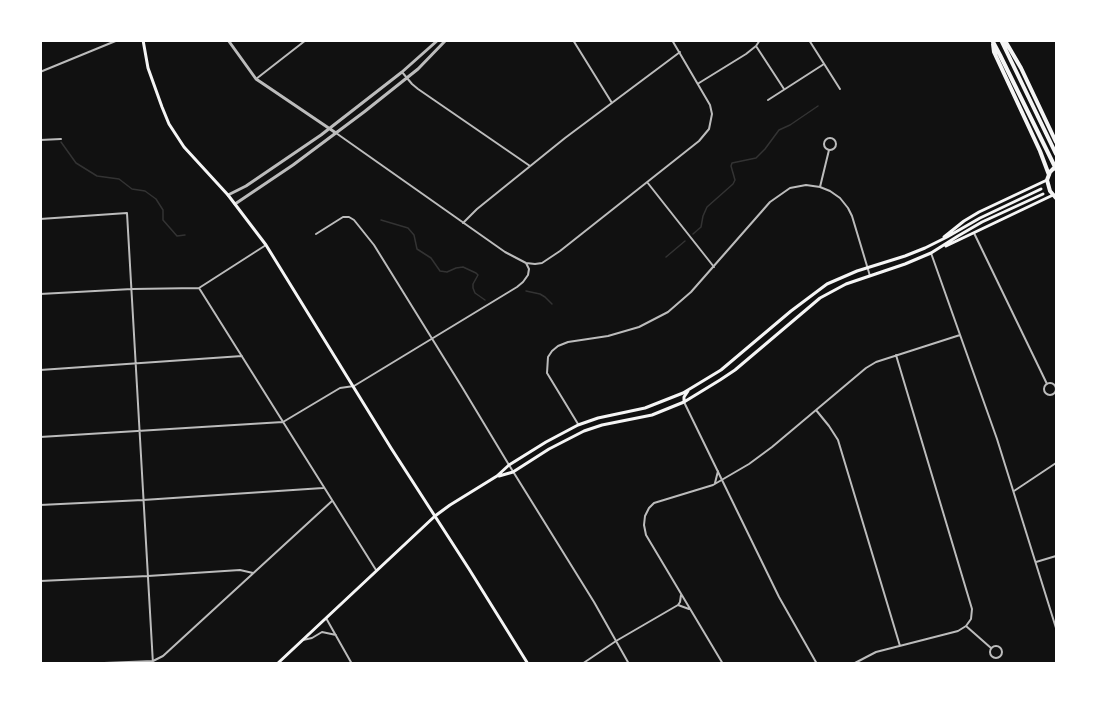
<!DOCTYPE html>
<html>
<head>
<meta charset="utf-8">
<style>
	body { margin:0 }
	#map { position:relative; width:1097px; height:704px; overflow:hidden; background:#111; font-family:"Fira Sans",sans-serif }
	canvas { display:block }
	.frame { position:absolute; inset:0; border:42px solid #fff; pointer-events:none }
</style>
</head>
<body>
<div id="map">
<canvas width="1097" height="704"></canvas>
<div class="frame"></div>
</div>
<script>
const g = document.querySelector('canvas').getContext('2d');
g.lineJoin = 'round';
const shape = rows => new Path2D(rows.map(r => 'M' + r).join(''));
function strokePath(path, color, width, dash) { g.strokeStyle = color; g.lineWidth = width; g.lineCap = dash ? 'butt' : 'round'; g.setLineDash(dash || []); g.stroke(path); }
strokePath(shape([
	[61,142,76,163,97,176,119,179,132,189,145,191,156,199,163,210,163,220,177,236,185,235],
	[381,220,408,228,414,235,417,249,431,258,440,271,447,272,456,268,463,267,476,273,478,275,473,284,473,288,475,293,485,300],
	[693,234,701,227,703,216,707,207,733,184,735,180,731,166,732,163,756,158,765,149,779,130,790,125,818,106],
	[666,257,685,241],
	[526,291,540,294,545,297,552,304]
]), '#333', 1.5);
strokePath(shape([
	[573,40,612,103],
	[809,40,840,89],
	[756,46,784,89],
	[40,72,118,40],
	[402,72,412,84,418,89,530,166],
	[256,79,306,40],
	[699,83,746,54,756,46,760,40],
	[768,100,824,64],
	[336,133,505,252,526,263,535,264,542,263,560,251,699,141,709,129,712,114,710,105,672,40],
	'824 144a6 6 0 1 1 12 0a6 6 0 1 1-12 0Z',
	[40,140,61,139],
	[647,182,714,267],
	[820,187,829,150],
	[40,219,127,213,153,664],
	[463,223,477,209,565,138,680,52],
	[974,233,1047,384],
	[316,234,343,217,349,217,354,220,374,245,462,387,509,465,594,602,629,664],
	[931,253,997,439,1056,628],
	[199,288,376,570],
	[40,294,132,289,199,288,266,245],
	[40,370,242,356],
	'1044 389a6 6 0 1 1 12 0a6 6 0 1 1-12 0Z',
	[684,402,779,597,817,664],
	[816,410,829,426,838,440,900,646],
	[578,424,547,373,548,357,552,351,558,346,568,342,608,336,639,327,668,312,691,292,770,202,790,188,806,185,820,187,830,191,840,198,848,208,852,216,870,276],
	[40,437,283,422,340,388,354,386,517,287,523,282,528,275,529,269,526,263],
	[715,483,718,471],
	[1014,491,1056,463],
	[40,505,143,500,323,488],
	[1036,562,1056,556],
	[40,581,148,576,240,570,253,573],
	[678,605,689,609],
	[326,618,352,664],
	[966,626,991,648],
	[303,640,312,638,322,632,336,635],
	'990 652a6 6 0 1 1 12 0a6 6 0 1 1-12 0Z',
	[80,664,153,661,163,656,332,501],
	[582,664,616,641,678,605,680,602,681,595],
	[723,664,646,535,644,525,645,516,649,508,654,503,713,485,749,464,772,447,866,368,876,362,960,335],
	[853,664,876,652,958,631,966,626,971,619,972,609,896,355]
]), '#bcbcbc', 2);
strokePath(shape([
	[228,40,256,79,262,83,336,133],
	[228,195,246,186,321,135,402,72,438,40],
	[235,204,293,165,364,112,418,69,446,40]
]), '#bcbcbc', 3);
strokePath(shape([
	[143,40,148,68,162,107,169,124,184,147,228,195,266,245,391,448,469,569,528,664],
	[944,237,964,221,979,212,1047,180],
	[946,246,1053,195],
	[684,402,684,397,688,391],
	[499,476,513,472,549,449,584,431,602,425,652,415,684,402,720,380,735,370,820,298,846,284,905,264,931,253,958,236,982,222,1043,194],
	[277,664,435,516,450,505,497,476,509,465,546,442,578,425,598,418,645,408,683,393,721,370,791,311,827,284,857,271,905,256,925,248,947,237,980,218,1041,189]
]), '#f5f5f5', 3);
strokePath(shape([
	[992,40,1000,55,1056,169],
	[1001,40,1056,154],
	[1004,40,1007,44,1021,68,1056,142],
	[993,44,994,52,1040,151,1049,175],
	[1056,166,1050,172,1047,180,1050,191,1056,198]
]), '#f5f5f5', 4);
</script>
</body>
</html>
